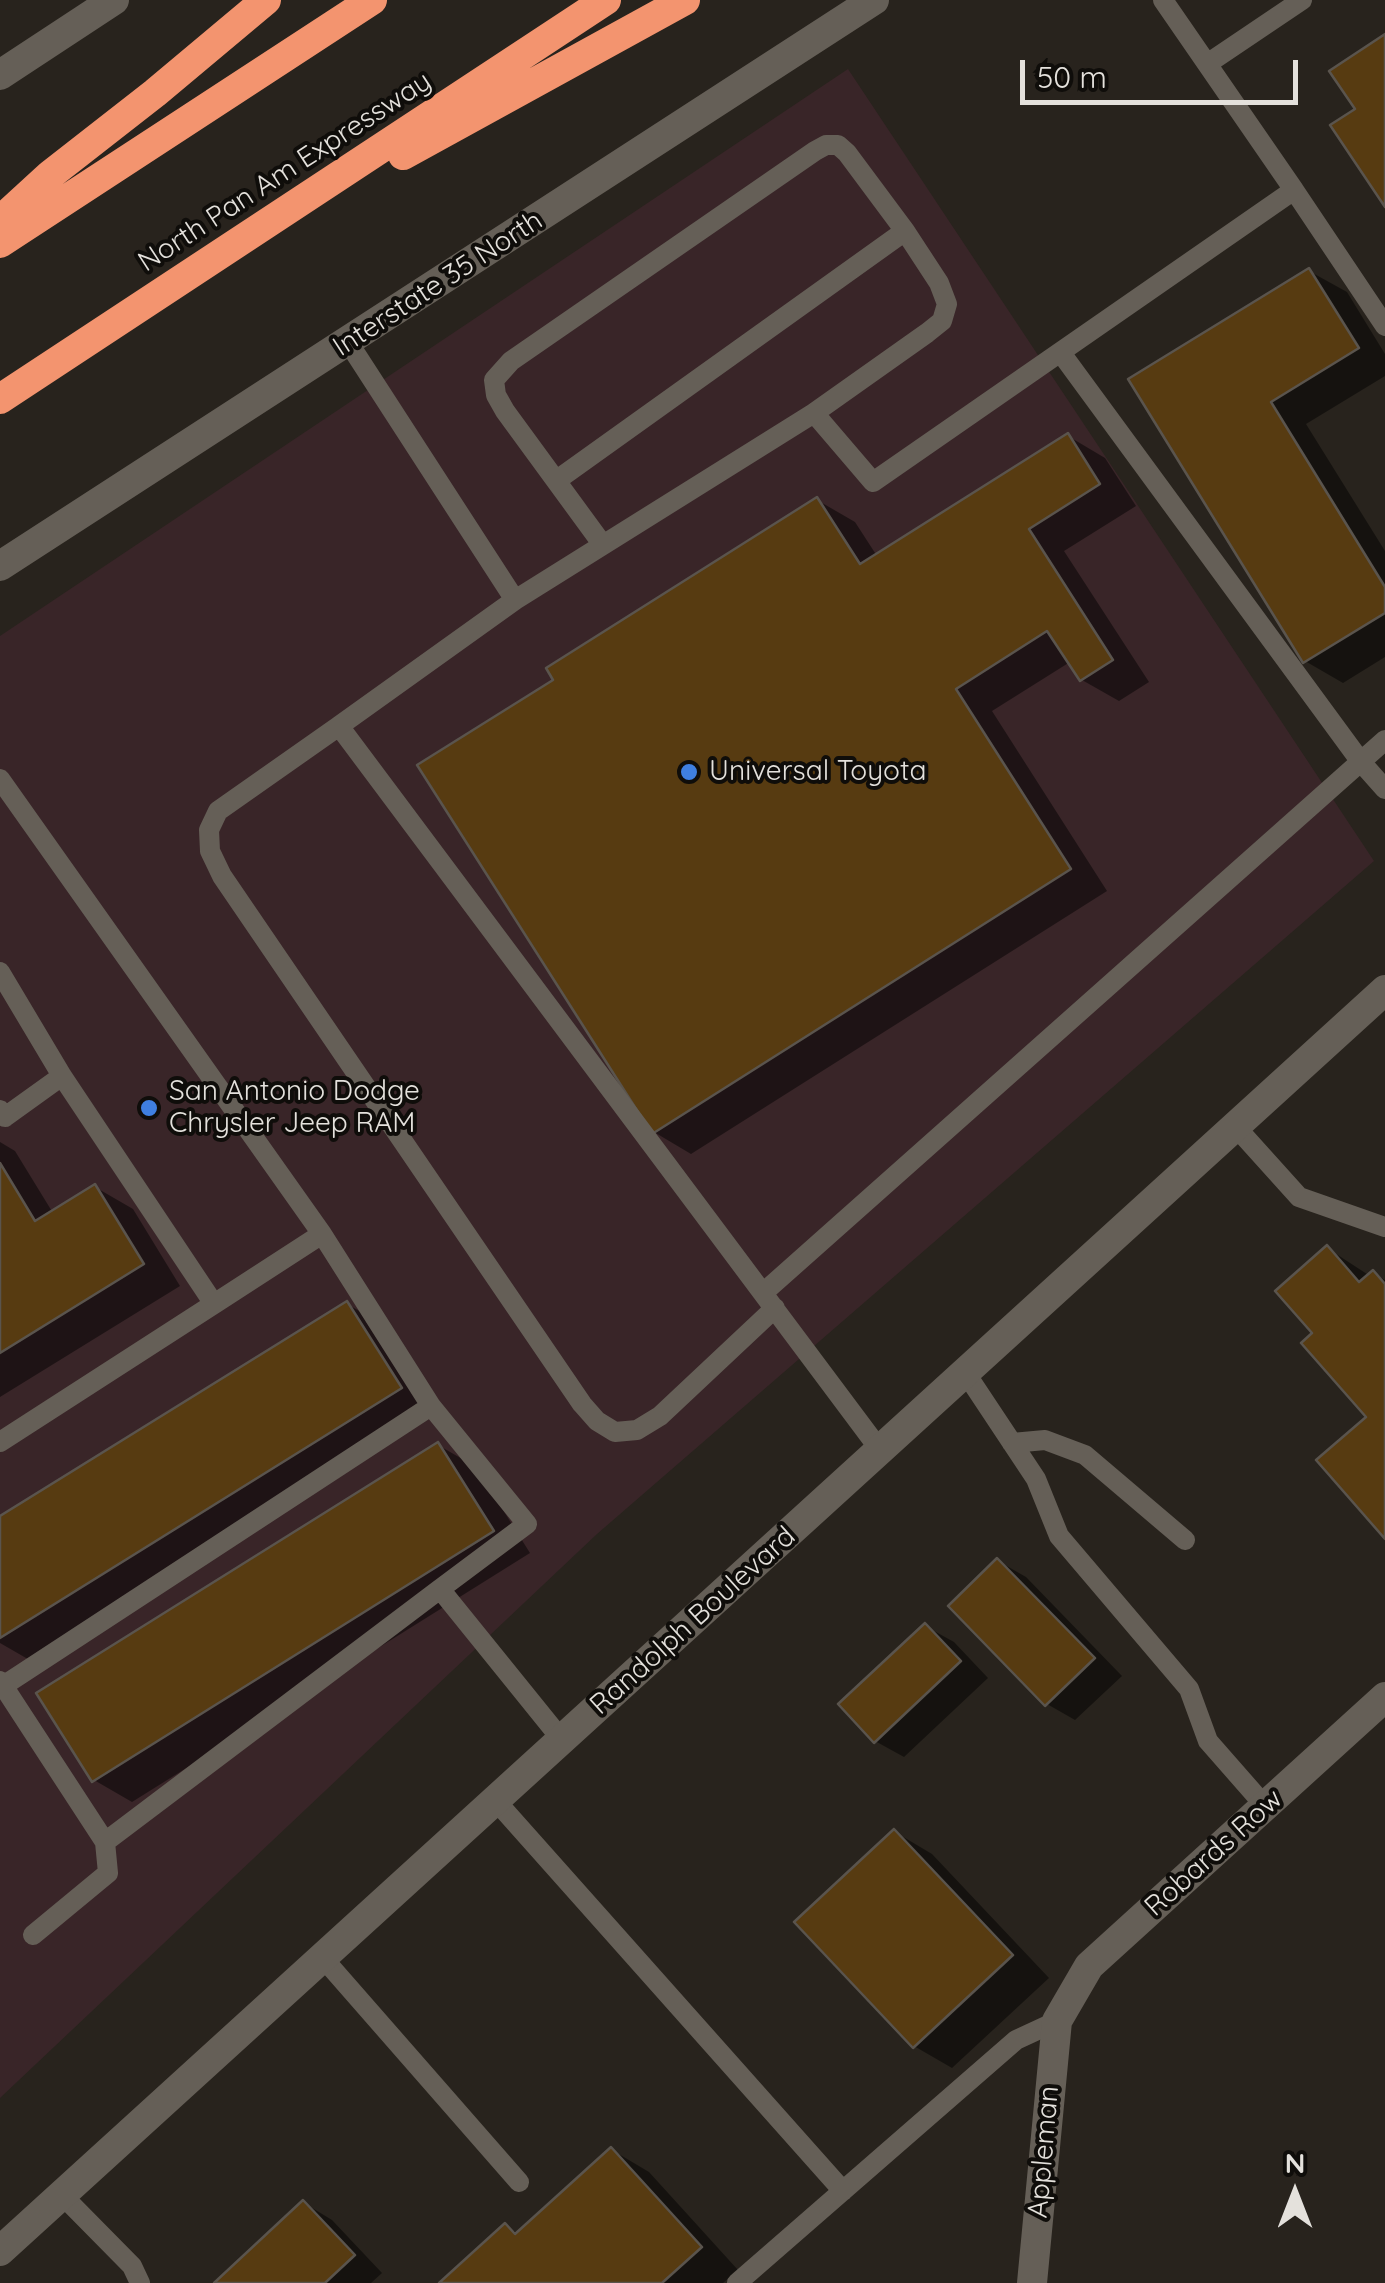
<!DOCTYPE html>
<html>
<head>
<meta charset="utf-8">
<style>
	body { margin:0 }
	#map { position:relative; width:1385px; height:2283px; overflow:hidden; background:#28231d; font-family:Quicksand,sans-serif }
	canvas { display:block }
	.north { position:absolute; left:1245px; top:2143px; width:100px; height:100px; -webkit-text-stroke:8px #0f0d0a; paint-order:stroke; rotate:0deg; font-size:28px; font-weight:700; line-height:40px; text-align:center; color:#e4e1dc }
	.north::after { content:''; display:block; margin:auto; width:35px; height:45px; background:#e4e1dc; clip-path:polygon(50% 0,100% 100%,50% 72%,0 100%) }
	.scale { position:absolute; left:1020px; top:60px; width:278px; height:45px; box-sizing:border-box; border:5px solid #e4e1dc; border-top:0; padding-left:12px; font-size:30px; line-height:35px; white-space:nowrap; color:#e4e1dc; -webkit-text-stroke:8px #0f0d0a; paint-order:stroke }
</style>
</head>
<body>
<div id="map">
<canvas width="1385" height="2283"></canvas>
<div class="north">N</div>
<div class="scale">50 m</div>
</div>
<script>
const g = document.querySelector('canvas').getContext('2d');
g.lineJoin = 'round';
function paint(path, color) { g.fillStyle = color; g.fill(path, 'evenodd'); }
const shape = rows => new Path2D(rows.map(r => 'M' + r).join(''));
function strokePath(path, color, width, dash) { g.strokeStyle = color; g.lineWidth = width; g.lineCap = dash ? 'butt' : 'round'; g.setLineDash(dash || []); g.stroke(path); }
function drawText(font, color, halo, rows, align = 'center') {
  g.font = font + ' Quicksand,sans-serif'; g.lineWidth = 8; g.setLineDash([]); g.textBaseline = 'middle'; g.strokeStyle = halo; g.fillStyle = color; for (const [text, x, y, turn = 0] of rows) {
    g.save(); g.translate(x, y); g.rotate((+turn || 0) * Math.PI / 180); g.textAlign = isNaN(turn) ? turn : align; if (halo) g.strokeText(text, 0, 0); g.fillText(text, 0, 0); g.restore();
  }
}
paint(shape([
	[848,69,1374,861,597,1534,0,2098,0,636]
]), '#392528');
paint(shape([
	[1309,271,1347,292,1385,354,1385,376,1306,424,1385,551,1385,657,1343,683,1305,661,1132,380],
	[1068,436,1105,458,1136,506,1064,551,1149,682,1119,701,1082,680,1070,662,992,711,1107,891,691,1154,654,1132,557,680,817,500,855,522,877,556],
	[0,1142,15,1151,53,1213,95,1187,133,1209,180,1286,0,1397],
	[1327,1248,1370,1276,1373,1273,1385,1280,1385,1535,1369,1417,1316,1333],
	[347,1304,384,1325,438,1410,33,1662,0,1643,0,1519],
	[438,1445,476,1467,530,1553,132,1802,94,1780],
	[998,1561,1026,1577,1122,1676,1075,1720,1047,1704],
	[925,1626,954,1642,988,1678,904,1757,875,1741],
	[895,1832,932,1854,1049,1978,952,2068,914,2046],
	[612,2150,649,2172,738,2270,723,2283,443,2283,506,2227,518,2233],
	[304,2203,332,2220,382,2273,371,2283,218,2283]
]), '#0007');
const building = shape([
	[1385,34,1385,207,1330,125,1355,109,1329,71,1385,34],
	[1309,268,1359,348,1271,402,1385,587,1385,613,1303,663,1128,379,1309,268],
	[1068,433,1100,484,1029,529,1113,660,1080,681,1047,631,956,689,1071,869,652,1134,417,765,553,680,546,668,817,497,860,564,1068,433],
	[0,1163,35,1221,95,1184,144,1264,0,1353,0,1163],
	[1327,1245,1359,1282,1373,1270,1385,1284,1385,1539,1316,1460,1366,1417,1301,1343,1312,1333,1275,1291,1327,1245],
	[347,1301,402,1388,0,1638,0,1516,347,1301],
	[438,1442,494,1531,92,1782,36,1693,438,1442],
	[997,1558,1095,1658,1045,1706,948,1606,997,1558],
	[925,1623,961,1661,874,1743,838,1704,925,1623],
	[894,1829,1013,1955,913,2048,794,1922,894,1829],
	[611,2147,702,2247,662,2283,439,2283,505,2223,515,2234,611,2147],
	[303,2200,355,2255,325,2283,214,2283,303,2200]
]);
paint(building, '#573b11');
strokePath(building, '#5a544d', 2.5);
strokePath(shape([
	[1207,64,1302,0],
	[1294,190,1385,326],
	[348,342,515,600,339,726,880,1450],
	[1061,353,1361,762,1385,789],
	[557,480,905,231],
	[603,545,505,411,496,395,494,380,511,361,815,151,826,145,838,145,847,153,905,231,939,283,947,304,942,321,927,333,814,413],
	[515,600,814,413,873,482,1294,190,1163,0],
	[339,726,218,811,209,830,210,851,222,876,582,1404,597,1421,615,1432,637,1430,660,1416,775,1308],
	[0,779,322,1234],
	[0,972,62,1076,214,1304,322,1234,431,1406,527,1524,440,1589],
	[0,1110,5,1117,62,1076],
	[1235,1126,1299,1197,1385,1227],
	[763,1293,1385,740],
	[965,1372,1036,1479,1059,1536,1189,1689,1208,1741,1265,1806],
	[0,1442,214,1304],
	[1012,1443,1045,1440,1085,1455,1185,1540],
	[0,1681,105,1842,108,1873,33,1935],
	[3,1686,431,1406],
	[496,1801,843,2191],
	[105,1842,440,1589,562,1740],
	[323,1958,519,2182],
	[62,2195,132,2266,140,2283],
	[737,2283,1016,2040,1057,2021]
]), '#655f57', 20);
strokePath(shape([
	[1032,2283,1057,2021,1089,1966,1385,1697]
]), '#655f57', 30);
strokePath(shape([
	[0,75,114,0],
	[0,566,874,0],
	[0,2251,1385,990]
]), '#655f57', 30);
strokePath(shape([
	[403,155,685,0],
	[0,221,50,175,155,93,266,0],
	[0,243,372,0],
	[0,399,606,0]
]), '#f3946f', 30);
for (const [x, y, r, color] of [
	[689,772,10,"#3f7fe0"],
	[149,1108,10,"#3f7fe0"]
]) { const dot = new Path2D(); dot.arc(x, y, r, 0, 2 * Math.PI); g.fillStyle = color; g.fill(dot); strokePath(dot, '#0f0d0a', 4); }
drawText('28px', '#e4e1dc', '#0f0d0a', [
	["North Pan Am Expressway",285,172,-33],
	["Interstate 35 North",438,284,-33],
	["Randolph Boulevard",693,1621,-42],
	["Robards Row",1214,1853,-42],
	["Appleman",1044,2152,-85]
]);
drawText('28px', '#e4e1dc', '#0f0d0a', [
	["Universal Toyota",709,772],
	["San Antonio Dodge",169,1092],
	["Chrysler Jeep RAM",169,1124]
], 'left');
</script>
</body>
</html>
